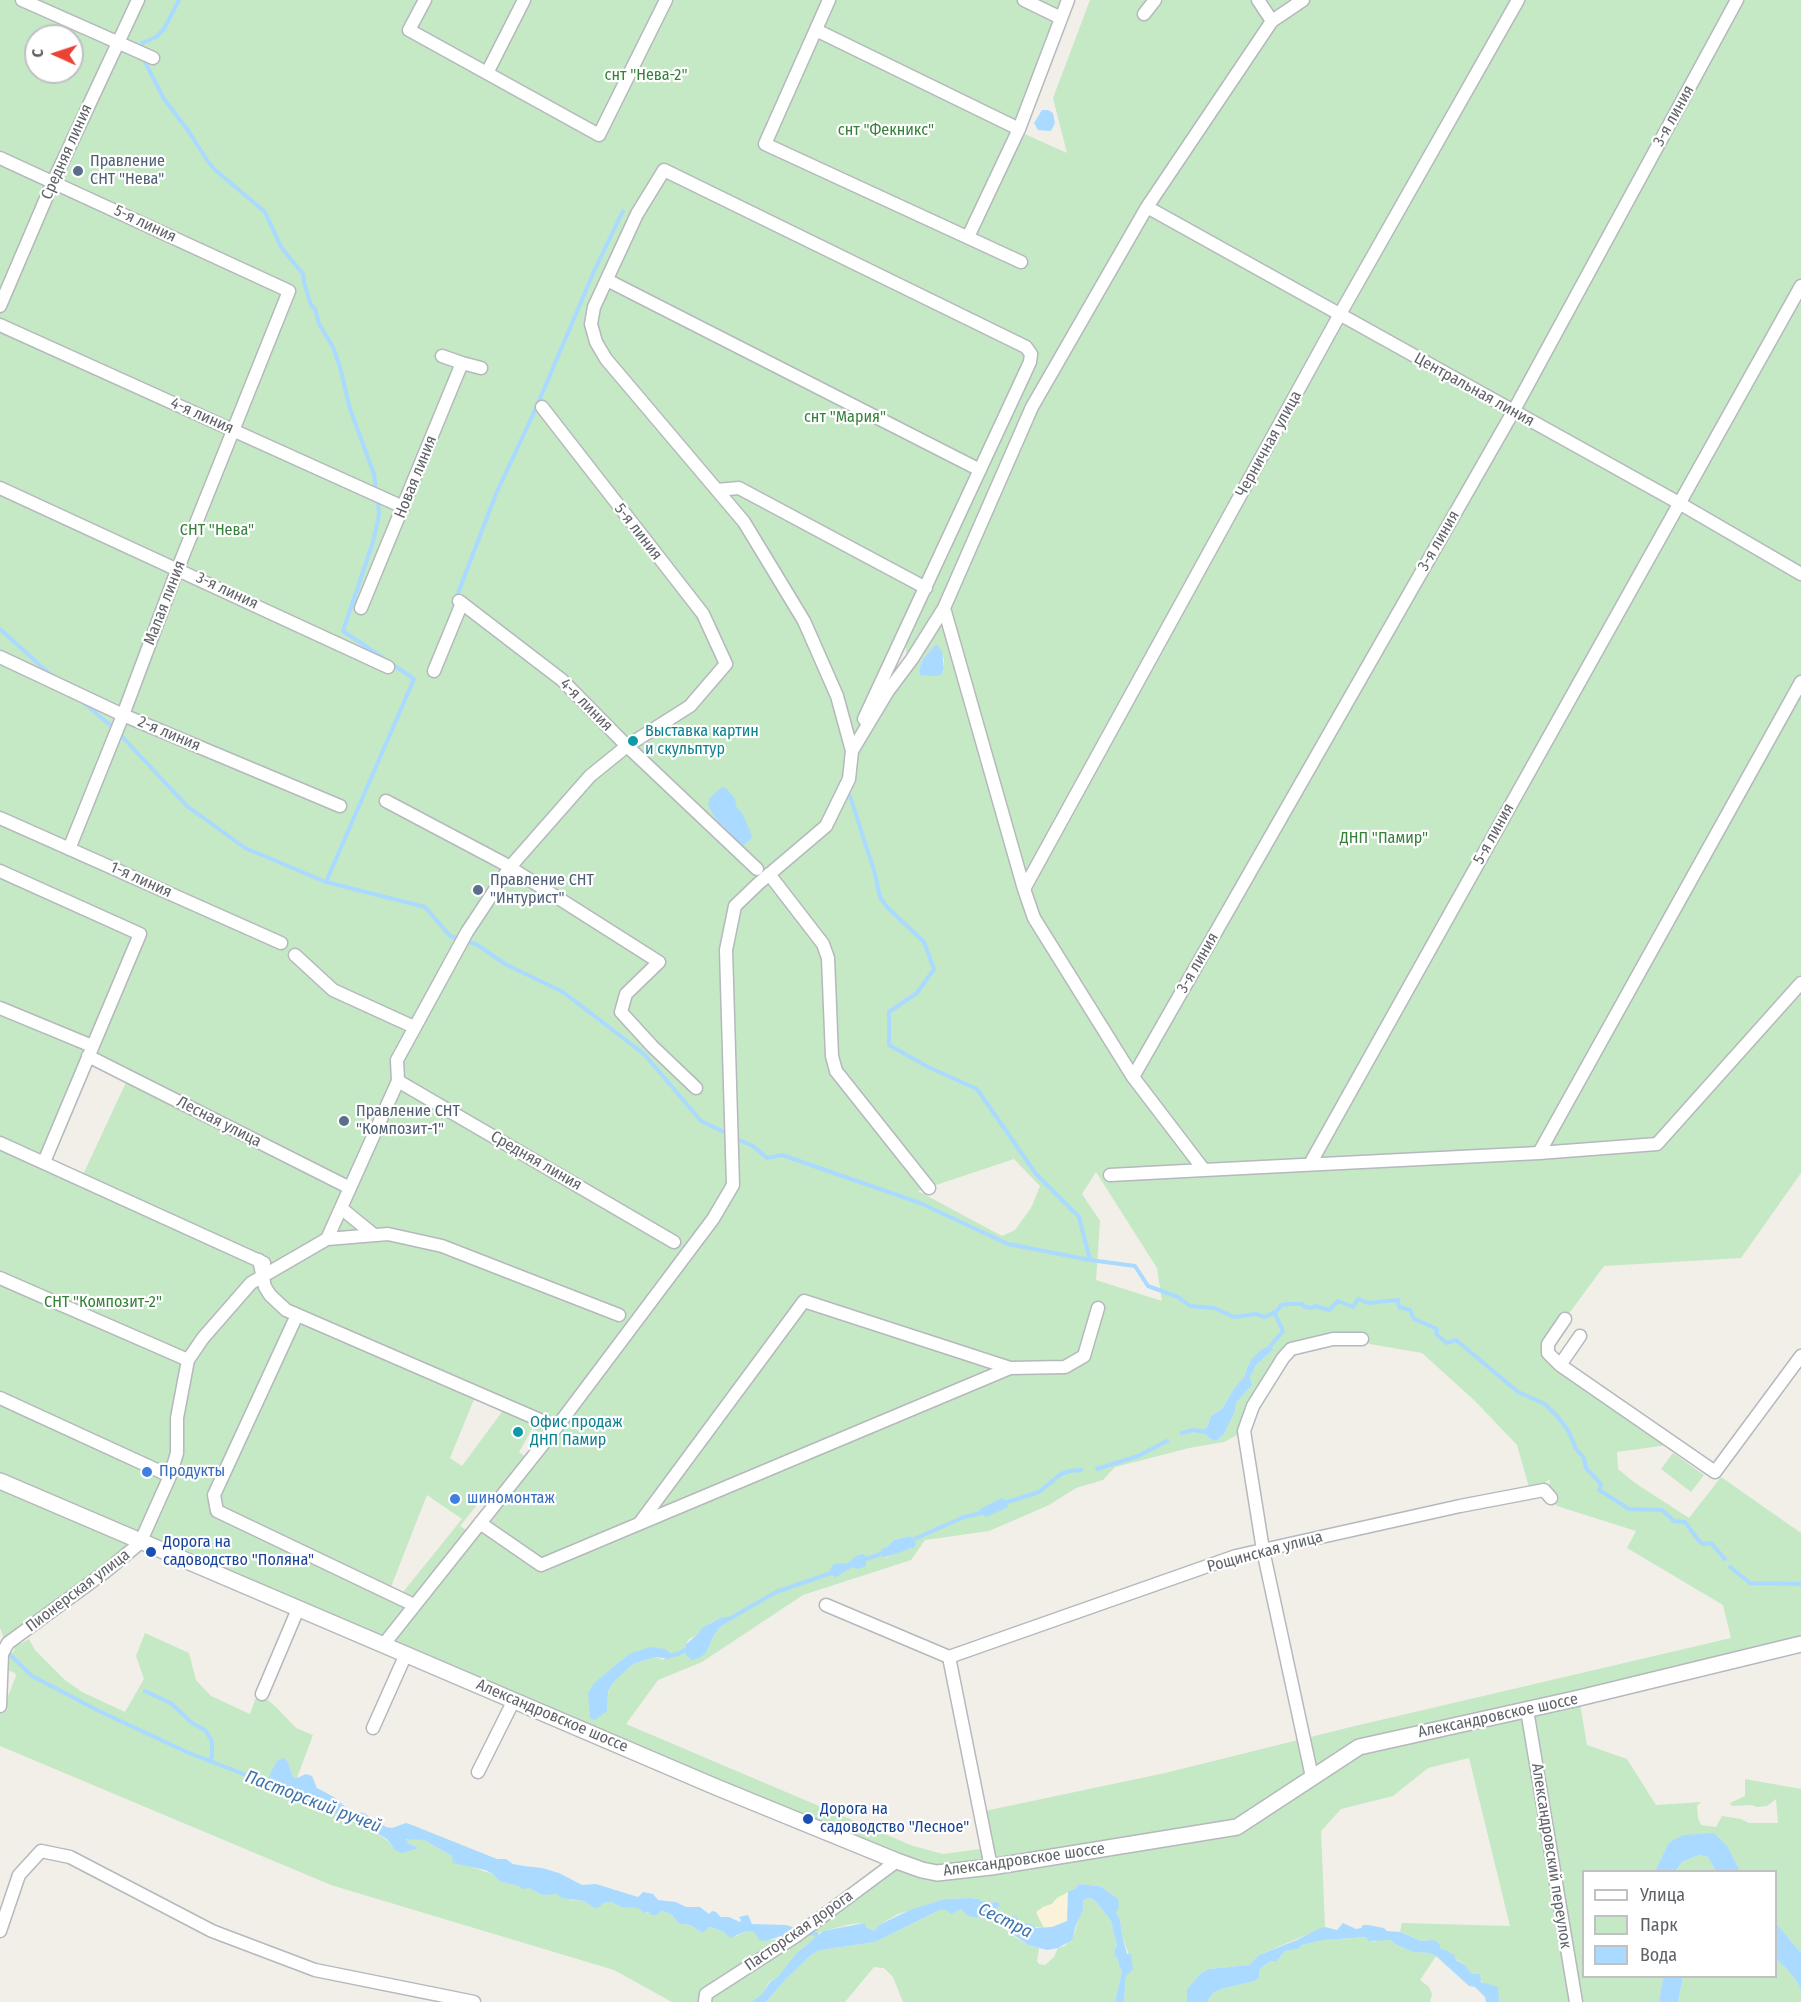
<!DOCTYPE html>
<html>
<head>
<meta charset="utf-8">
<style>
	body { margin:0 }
	#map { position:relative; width:1801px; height:2002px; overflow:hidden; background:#f1efe8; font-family:"Fira Sans Condensed",sans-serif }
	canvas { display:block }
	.legend { position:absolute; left:1582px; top:1870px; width:195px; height:108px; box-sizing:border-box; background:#fff; border:2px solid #bfc1c3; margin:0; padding:8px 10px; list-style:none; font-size:18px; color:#5f6368 }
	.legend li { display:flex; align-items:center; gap:12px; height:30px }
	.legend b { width:30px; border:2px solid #bfc1c3 }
	.north { position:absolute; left:24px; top:24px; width:60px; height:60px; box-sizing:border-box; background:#fff; border:2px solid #bfc1c3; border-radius:50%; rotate:273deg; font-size:16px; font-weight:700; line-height:24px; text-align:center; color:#5f6368 }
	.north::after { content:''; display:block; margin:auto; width:21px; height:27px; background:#ea4335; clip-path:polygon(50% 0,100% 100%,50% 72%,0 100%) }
</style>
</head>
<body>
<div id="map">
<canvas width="1801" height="2002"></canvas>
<ul class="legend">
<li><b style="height:8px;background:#fff"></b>Улица</li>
<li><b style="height:16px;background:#c5e8c5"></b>Парк</li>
<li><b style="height:16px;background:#aadaff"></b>Вода</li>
</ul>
<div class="north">С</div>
</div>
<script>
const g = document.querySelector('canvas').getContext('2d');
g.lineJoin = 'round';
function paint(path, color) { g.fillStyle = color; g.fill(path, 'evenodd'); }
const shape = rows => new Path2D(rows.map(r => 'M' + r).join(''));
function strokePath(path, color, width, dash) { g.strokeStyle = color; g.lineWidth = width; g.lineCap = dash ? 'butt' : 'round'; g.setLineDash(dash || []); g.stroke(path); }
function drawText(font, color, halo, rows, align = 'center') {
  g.font = font + ' "Fira Sans Condensed",sans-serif'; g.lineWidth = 4.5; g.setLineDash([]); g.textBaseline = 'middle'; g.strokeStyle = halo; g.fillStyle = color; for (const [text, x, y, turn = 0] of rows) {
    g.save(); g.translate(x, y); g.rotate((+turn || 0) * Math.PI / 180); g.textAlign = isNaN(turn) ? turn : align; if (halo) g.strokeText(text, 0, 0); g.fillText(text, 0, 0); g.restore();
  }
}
paint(shape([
	[0,0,1068,0,1018,131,1067,153,1053,98,1090,0,1801,0,1801,1173,1741,1258,1604,1266,1565,1319,1548,1353,1675,1444,1617,1452,1618,1469,1635,1483,1689,1518,1721,1477,1801,1533,1801,1645,1579,1698,1587,1745,1627,1759,1656,1805,1701,1802,1697,1806,1698,1818,1701,1825,1716,1827,1722,1816,1741,1819,1749,1823,1778,1823,1776,1799,1767,1806,1757,1807,1751,1805,1732,1806,1730,1803,1745,1796,1745,1779,1801,1789,1801,1953,1776,1923,1776,1872,1740,1871,1728,1847,1668,1844,1655,1871,1584,1872,1584,1976,1663,1977,1659,2002,1578,2002,1522,1714,1574,2002,1499,2002,1497,1993,1472,1974,1465,1965,1441,1949,1432,1940,1421,1941,1400,1932,1402,1923,1510,1926,1469,1758,1428,1768,1393,1796,1341,1809,1321,1831,1325,1927,1259,1955,1250,1965,1209,1969,1201,1973,1187,1989,1187,2002,1124,2002,1126,1975,1132,1969,1132,1964,1122,1935,1120,1920,1116,1912,1114,1896,1100,1886,1078,1884,1076,1888,1055,1900,1052,1904,1043,1907,1037,1914,1044,1928,1036,1927,997,1912,997,1902,986,1903,979,1899,968,1898,945,1899,898,1914,879,1925,874,1931,866,1927,865,1923,851,1924,820,1932,814,1940,805,1946,778,1977,769,1982,762,1994,751,2002,672,2002,614,1970,331,1885,0,1746,0,1702,6,1701,16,1676,15,1673,6,1669,5,1656,9,1656,15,1650,11,1645,22,1643,29,1639,35,1650,65,1680,82,1692,125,1712,144,1679,136,1656,145,1633,189,1653,196,1680,211,1696,250,1714,257,1695,269,1701,277,1708,296,1728,313,1735,297,1778,293,1777,288,1762,267,1788,271,1792,292,1796,307,1805,323,1808,358,1823,387,1840,395,1850,418,1848,409,1844,406,1840,409,1838,424,1840,471,1867,493,1874,499,1881,529,1888,543,1894,557,1894,572,1900,584,1901,593,1907,603,1903,610,1902,616,1905,638,1908,644,1913,661,1911,671,1914,679,1924,690,1925,703,1933,709,1927,737,1936,747,1931,754,1932,759,1940,773,1940,790,1933,888,1858,141,1541,5,1641,0,1628],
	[36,36,72,36,72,72,36,72],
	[905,632,907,666,851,744],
	[936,644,944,659,944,671,941,675,920,675,919,669,923,659],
	[88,1056,129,1076,81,1179,44,1162],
	[1014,1159,1040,1186,1031,1208,1015,1230,1002,1236,918,1191],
	[1096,1172,1157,1268,1162,1301,1096,1280,1100,1221,1082,1194],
	[1357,1339,1370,1344,1422,1353,1475,1401,1517,1445,1531,1494,1550,1479,1549,1486,1554,1493,1551,1498,1557,1506,1636,1531,1627,1548,1723,1605,1731,1638,1355,1726,1165,1773,980,1812,987,1848,943,1854,913,1846,626,1724,658,1680,702,1662,803,1595,911,1560,925,1540,989,1531,1049,1505,1076,1488,1103,1480,1115,1467,1189,1448,1224,1442,1244,1431,1291,1349],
	[1273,1350,1256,1365,1249,1377,1252,1385,1236,1403,1235,1411,1224,1434,1216,1441,1210,1439,1202,1430,1207,1427,1211,1416,1222,1409,1235,1387,1244,1377,1250,1361],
	[477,1392,507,1405,462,1466,450,1458],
	[553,1420,530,1460,519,1452,532,1429,543,1434],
	[427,1495,462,1519,399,1597,389,1592],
	[481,1500,492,1507,471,1533,460,1526],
	[910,1536,911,1549,901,1550,886,1558,883,1558,887,1547,894,1540],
	[720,1618,729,1618,728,1622,720,1627,713,1637,707,1651,686,1655,686,1644,689,1639,696,1636,702,1628],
	[670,1653,663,1660,656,1657,633,1664,613,1683,608,1693,607,1711,595,1682,629,1654],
	[1673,1453,1704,1475,1691,1492,1661,1469],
	[1699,1855,1708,1857,1716,1871,1676,1872,1682,1862],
	[1087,1898,1093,1899,1097,1903,1111,1921,1117,1946,1114,1950,1115,1956,1118,1959,1119,1966,1122,1971,1115,2002,903,2002,893,1977,884,1968,874,1967,845,2002,766,2002,785,1980,812,1954,821,1950,875,1942,940,1910,961,1909,979,1918,993,1920,1018,1939,1028,1945,1039,1948,1037,1961,1039,1964,1045,1965,1054,1957,1058,1948,1065,1946,1075,1932,1083,1901],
	[1367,1937,1374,1942,1379,1939,1391,1940,1395,1944,1413,1952,1430,1953,1436,1956,1420,1980,1429,1987,1432,1994,1430,2002,1207,2002,1213,1993,1221,1989,1255,1981,1259,1978,1260,1969,1270,1961,1276,1962,1285,1951,1299,1949,1300,1945,1324,1940],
	[1776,1959,1787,1969,1798,1983,1801,1991,1801,2002,1678,2002,1683,1977,1776,1976]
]), '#c5e8c5');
paint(shape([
	[1068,1892,1067,1921,1052,1927,1044,1928,1036,1912,1043,1907,1052,1904,1057,1898]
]), '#fbf3d9');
paint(shape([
	[1042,110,1048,110,1053,113,1055,123,1051,131,1038,130,1034,123],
	[936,644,942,651,944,670,941,675,935,676,920,675,919,669,923,659],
	[722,787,727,789,735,799,736,806,743,815,750,831,752,838,742,846,715,818,708,805,710,798],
	[1271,1346,1273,1350,1256,1365,1250,1377,1252,1385,1236,1403,1235,1411,1224,1434,1216,1441,1210,1439,1202,1430,1207,1427,1211,1416,1222,1409,1235,1387,1244,1377,1250,1361,1262,1349],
	[1002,1498,1007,1501,1008,1507,986,1517,980,1513,980,1509],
	[910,1536,916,1543,915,1547,883,1558,883,1553,881,1549,887,1547,894,1540],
	[863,1554,866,1557,866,1566,858,1569,852,1567,835,1578,829,1571,834,1564,848,1563,856,1556],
	[729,1617,728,1622,720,1627,713,1637,707,1651,701,1657,692,1660,686,1655,686,1644,696,1636,702,1628,720,1618],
	[650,1647,665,1649,670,1653,669,1659,656,1657,633,1664,613,1683,608,1692,607,1711,595,1720,590,1718,588,1693,595,1682,629,1654],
	[284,1758,288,1762,293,1777,297,1778,306,1774,312,1776,317,1788,334,1797,351,1812,364,1813,386,1827,392,1828,406,1823,412,1825,497,1859,506,1859,513,1864,524,1866,542,1868,559,1873,582,1885,596,1884,638,1897,643,1892,653,1894,658,1900,676,1902,686,1907,700,1907,709,1914,712,1911,716,1912,721,1917,729,1917,740,1922,741,1920,739,1917,748,1915,752,1924,786,1925,795,1928,790,1933,766,1941,759,1940,754,1932,747,1931,730,1938,724,1932,713,1928,709,1927,703,1933,690,1925,679,1924,671,1914,661,1911,656,1915,652,1915,648,1912,644,1913,638,1908,622,1907,610,1902,603,1903,598,1908,593,1907,584,1901,562,1898,557,1894,543,1895,529,1888,523,1889,519,1886,499,1881,493,1874,485,1870,453,1863,452,1856,424,1840,406,1839,409,1844,419,1848,402,1853,395,1850,387,1839,358,1823,323,1808,308,1805,291,1796,271,1792,267,1788,270,1774,277,1761],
	[1714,1833,1728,1847,1740,1871,1716,1871,1708,1857,1699,1855,1682,1862,1676,1871,1655,1871,1668,1844,1673,1840,1684,1835],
	[1078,1884,1100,1886,1118,1899,1119,1907,1116,1912,1120,1920,1122,1935,1127,1954,1131,1954,1133,1969,1126,1976,1124,2002,1115,2002,1122,1971,1119,1966,1118,1959,1115,1956,1114,1950,1117,1946,1111,1921,1097,1903,1093,1899,1087,1898,1083,1901,1083,1910,1076,1925,1072,1940,1058,1948,1047,1950,1028,1945,993,1920,968,1916,961,1909,951,1914,946,1910,940,1910,875,1942,821,1950,812,1954,785,1980,766,2002,751,2002,762,1994,770,1982,778,1977,796,1954,823,1931,865,1923,866,1927,874,1931,879,1925,912,1909,945,1899,968,1898,979,1899,986,1903,997,1902,1000,1905,996,1909,997,1912,1009,1917,1017,1916,1019,1922,1031,1924,1036,1928,1052,1927,1067,1921,1068,1892,1076,1888],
	[1343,1923,1356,1929,1361,1928,1363,1925,1368,1925,1384,1928,1387,1931,1400,1932,1421,1941,1432,1940,1438,1942,1441,1949,1447,1951,1454,1955,1456,1960,1465,1965,1472,1974,1480,1974,1481,1982,1498,1987,1499,2002,1486,2002,1485,1997,1475,1987,1469,1986,1436,1956,1430,1953,1413,1952,1395,1944,1391,1940,1369,1941,1366,1937,1324,1940,1301,1945,1299,1949,1285,1951,1276,1962,1270,1961,1260,1969,1259,1978,1255,1981,1221,1989,1213,1993,1207,2002,1187,2002,1187,1989,1201,1973,1209,1969,1249,1965,1259,1955,1297,1940,1318,1929,1325,1927,1337,1930],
	[1776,1923,1801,1953,1801,1991,1798,1983,1787,1969,1776,1959],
	[1663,1977,1683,1977,1678,2002,1659,2002]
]), '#aadaff');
strokePath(shape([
	[179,0,164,29,156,37,142,43,142,55,147,66,164,99,189,132,207,160,214,169,265,212,281,247,303,274,304,282,311,305,315,309,319,324,333,347,340,367,350,409,374,474,376,490],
	[458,593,496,494,536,408,595,269,623,211],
	[0,629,53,677],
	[79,699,114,728,187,806,245,848,326,882,425,907,450,936,476,944,505,964,563,992,644,1054,701,1121,726,1133],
	[850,796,875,874,880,897,887,907,924,942,934,969,917,993,889,1012,889,1045,928,1067,977,1089,1036,1174,1079,1217,1090,1260],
	[326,882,414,679,343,631,373,542,379,515,378,500],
	[737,1139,753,1146,767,1158,782,1155,920,1203,1008,1244,1090,1260,1135,1266,1148,1286,1178,1297,1190,1306,1214,1308,1234,1317,1256,1314,1265,1317,1277,1311,1281,1305,1288,1304,1302,1304,1305,1307,1312,1308,1315,1306,1329,1310,1338,1301,1353,1307,1358,1299,1368,1303,1398,1300,1399,1307,1410,1310,1414,1319,1437,1329,1436,1334,1447,1343,1456,1340,1518,1392,1545,1404,1558,1417,1569,1432,1576,1449,1584,1458,1586,1468,1601,1484,1599,1490,1629,1509,1662,1510,1674,1521,1685,1522,1699,1541,1703,1544,1711,1543,1725,1559],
	[1268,1349,1283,1331,1274,1312],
	[1182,1433,1193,1430,1206,1432],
	[1097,1469,1138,1456,1167,1441],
	[1004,1503,1039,1492,1061,1474,1070,1471,1081,1470],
	[910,1541,964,1517,986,1512],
	[863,1560,887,1552],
	[1730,1567,1750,1583,1801,1584],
	[724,1622,776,1592,834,1572],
	[0,1645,32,1676,101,1712,189,1753,272,1785],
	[666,1655,669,1656,678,1654,689,1648],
	[145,1691,172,1704,192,1723,205,1730,212,1741,212,1757,209,1761],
	[807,1933,816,1934,818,1941]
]), '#aadaff', 4);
const minor = shape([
	[22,0,153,58],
	[425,0,409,30,599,135,666,0],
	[829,0,765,144,1021,262],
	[1024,0,1061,18],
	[1258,0,1272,21],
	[1144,14,1155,0],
	[816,30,1019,129],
	[487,73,524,0],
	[0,158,289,291,178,568,123,715,69,849],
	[1147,207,1679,503,1801,574],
	[968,237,1019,129,1068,0],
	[607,280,980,470],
	[0,306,53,182,138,0],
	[0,325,403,507],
	[442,356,462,363],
	[0,488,388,667],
	[717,490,739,488,926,588],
	[459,601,562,680,627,746,757,869],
	[361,608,462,363,481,368],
	[944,608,1024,889,1034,918,1133,1077,1204,1170,1539,1153,1657,1144,1801,983],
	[0,657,123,715,340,806],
	[434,671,462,603],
	[852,751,837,696,804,621,744,522,606,359,596,342,591,324,594,307,637,214,664,170,1026,347,1031,354,1030,362,864,719],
	[386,801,503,863,659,962,626,994,621,1012,652,1046,696,1088],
	[0,818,281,943],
	[0,871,140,934,44,1162],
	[769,874,823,944,828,958,832,1056,836,1071,929,1188],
	[1024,889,1340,314,1518,0],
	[295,955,333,990,414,1027],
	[0,1008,92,1046],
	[88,1056,350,1188],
	[1133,1077,1513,412,1737,0],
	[398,1081,674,1242],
	[0,1143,264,1263],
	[1539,1153,1801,682],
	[1310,1164,1801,286],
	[1110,1175,1204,1170],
	[341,1208,374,1235],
	[327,1239,388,1234,442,1246,619,1315],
	[259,1260,265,1287,270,1295,286,1310,556,1427],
	[0,1278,188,1360],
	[297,1315,214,1495,217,1511,414,1605],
	[1565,1319,1548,1344,1548,1353,1560,1365,1715,1472,1801,1356],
	[1560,1365,1580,1336],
	[0,1398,170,1476],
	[480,1523,541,1565,1010,1368,1065,1367,1084,1356,1098,1308],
	[639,1524,804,1301,1010,1368],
	[826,1605,949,1657],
	[384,1644,559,1424,713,1219,733,1185,726,950,735,906,759,883,826,826,849,779,852,751,888,691,912,659,944,608,1032,407,1147,207,1272,21,1303,0],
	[949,1657,1236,1556,1460,1506,1544,1490,1551,1498],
	[949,1657,991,1867],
	[262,1694,298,1609],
	[0,1706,2,1654,8,1643,105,1572,140,1543,170,1476,177,1453,177,1418,188,1360,203,1338,251,1283,327,1239,398,1081,397,1060,467,932,510,867,590,776,627,746,690,706,726,664,703,614,542,407],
	[1527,1710,1576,2002],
	[373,1728,406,1654],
	[478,1772,514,1700],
	[1312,1777,1263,1550,1244,1431,1253,1406,1283,1358,1291,1349,1333,1339,1362,1339],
	[0,1931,19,1875,41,1851,70,1857,212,1931,315,1970,474,2002],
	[705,2002,706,1994,796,1936,897,1861]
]);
const tertiary = shape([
	[0,1481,716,1787,897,1861,922,1870,937,1873,991,1867,1237,1827,1359,1747,1579,1698,1801,1644]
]);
strokePath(minor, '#b5b8bc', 15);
strokePath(tertiary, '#b5b8bc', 18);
strokePath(minor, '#fff', 12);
strokePath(tertiary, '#fff', 15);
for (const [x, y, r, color] of [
	[78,171,6,"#5c6f8a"],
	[633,741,6,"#0f9aa8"],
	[478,890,6,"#5c6f8a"],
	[344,1121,6,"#5c6f8a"],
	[518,1432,6,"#0f9aa8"],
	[147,1472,6,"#3f7fe0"],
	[455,1499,6,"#3f7fe0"],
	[151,1552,6,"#1a4fb4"],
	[808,1819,6,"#1a4fb4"]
]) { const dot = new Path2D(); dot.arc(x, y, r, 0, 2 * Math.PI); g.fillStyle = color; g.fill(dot); strokePath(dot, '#fff', 2); }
drawText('16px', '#348238', '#fff', [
	["снт \"Нева-2\"",646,76],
	["снт \"Фекникс\"",886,131],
	["снт \"Мария\"",845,418],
	["СНТ \"Нева\"",217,531],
	["ДНП \"Памир\"",1384,839],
	["СНТ \"Композит-2\"",103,1303]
]);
drawText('16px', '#5f6368', '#fff', [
	["3-я линия",1674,116,-61],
	["Средняя линия",67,152,-66],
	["5-я линия",145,224,25],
	["Центральная линия",1474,390,29],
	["4-я линия",202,416,24],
	["Черничная улица",1269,444,-61],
	["Новая линия",416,477,-68],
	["5-я линия",638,532,52],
	["3-я линия",1439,541,-60],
	["3-я линия",227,591,25],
	["Малая линия",165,603,-69],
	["4-я линия",586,705,45],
	["2-я линия",169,734,23],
	["5-я линия",1494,834,-61],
	["1-я линия",141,880,24],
	["3-я линия",1198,963,-60],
	["Лесная улица",219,1122,27],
	["Средняя линия",536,1161,30],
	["Рощинская улица",1265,1552,-15],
	["Пионерская улица",78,1591,-37],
	["Александровское шоссе",552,1716,23],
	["Александровское шоссе",1498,1716,-12],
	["Александровский переулок",1551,1856,81],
	["Александровское шоссе",1024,1860,-8],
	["Пасторская дорога",799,1931,-35]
]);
drawText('16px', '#4e5e75', '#fff', [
	["Правление",90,162],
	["СНТ \"Нева\"",90,180],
	["Правление СНТ",490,881],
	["\"Интурист\"",490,899],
	["Правление СНТ",356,1112],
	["\"Композит-1\"",356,1130]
], 'left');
drawText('16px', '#0d838f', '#fff', [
	["Выставка картин",645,732],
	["и скульптур",645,750],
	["Офис продаж",530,1423],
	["ДНП Памир",530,1441]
], 'left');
drawText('16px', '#366cbe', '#fff', [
	["Продукты",159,1472],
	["шиномонтаж",467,1499]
], 'left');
drawText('16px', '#164399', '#fff', [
	["Дорога на",163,1543],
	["садоводство \"Поляна\"",163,1561],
	["Дорога на",820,1810],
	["садоводство \"Лесное\"",820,1828]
], 'left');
drawText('italic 18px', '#4174aa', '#fff', [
	["Пасторский ручей",313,1802,21],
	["Сестра",1005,1921,26]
]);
</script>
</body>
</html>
